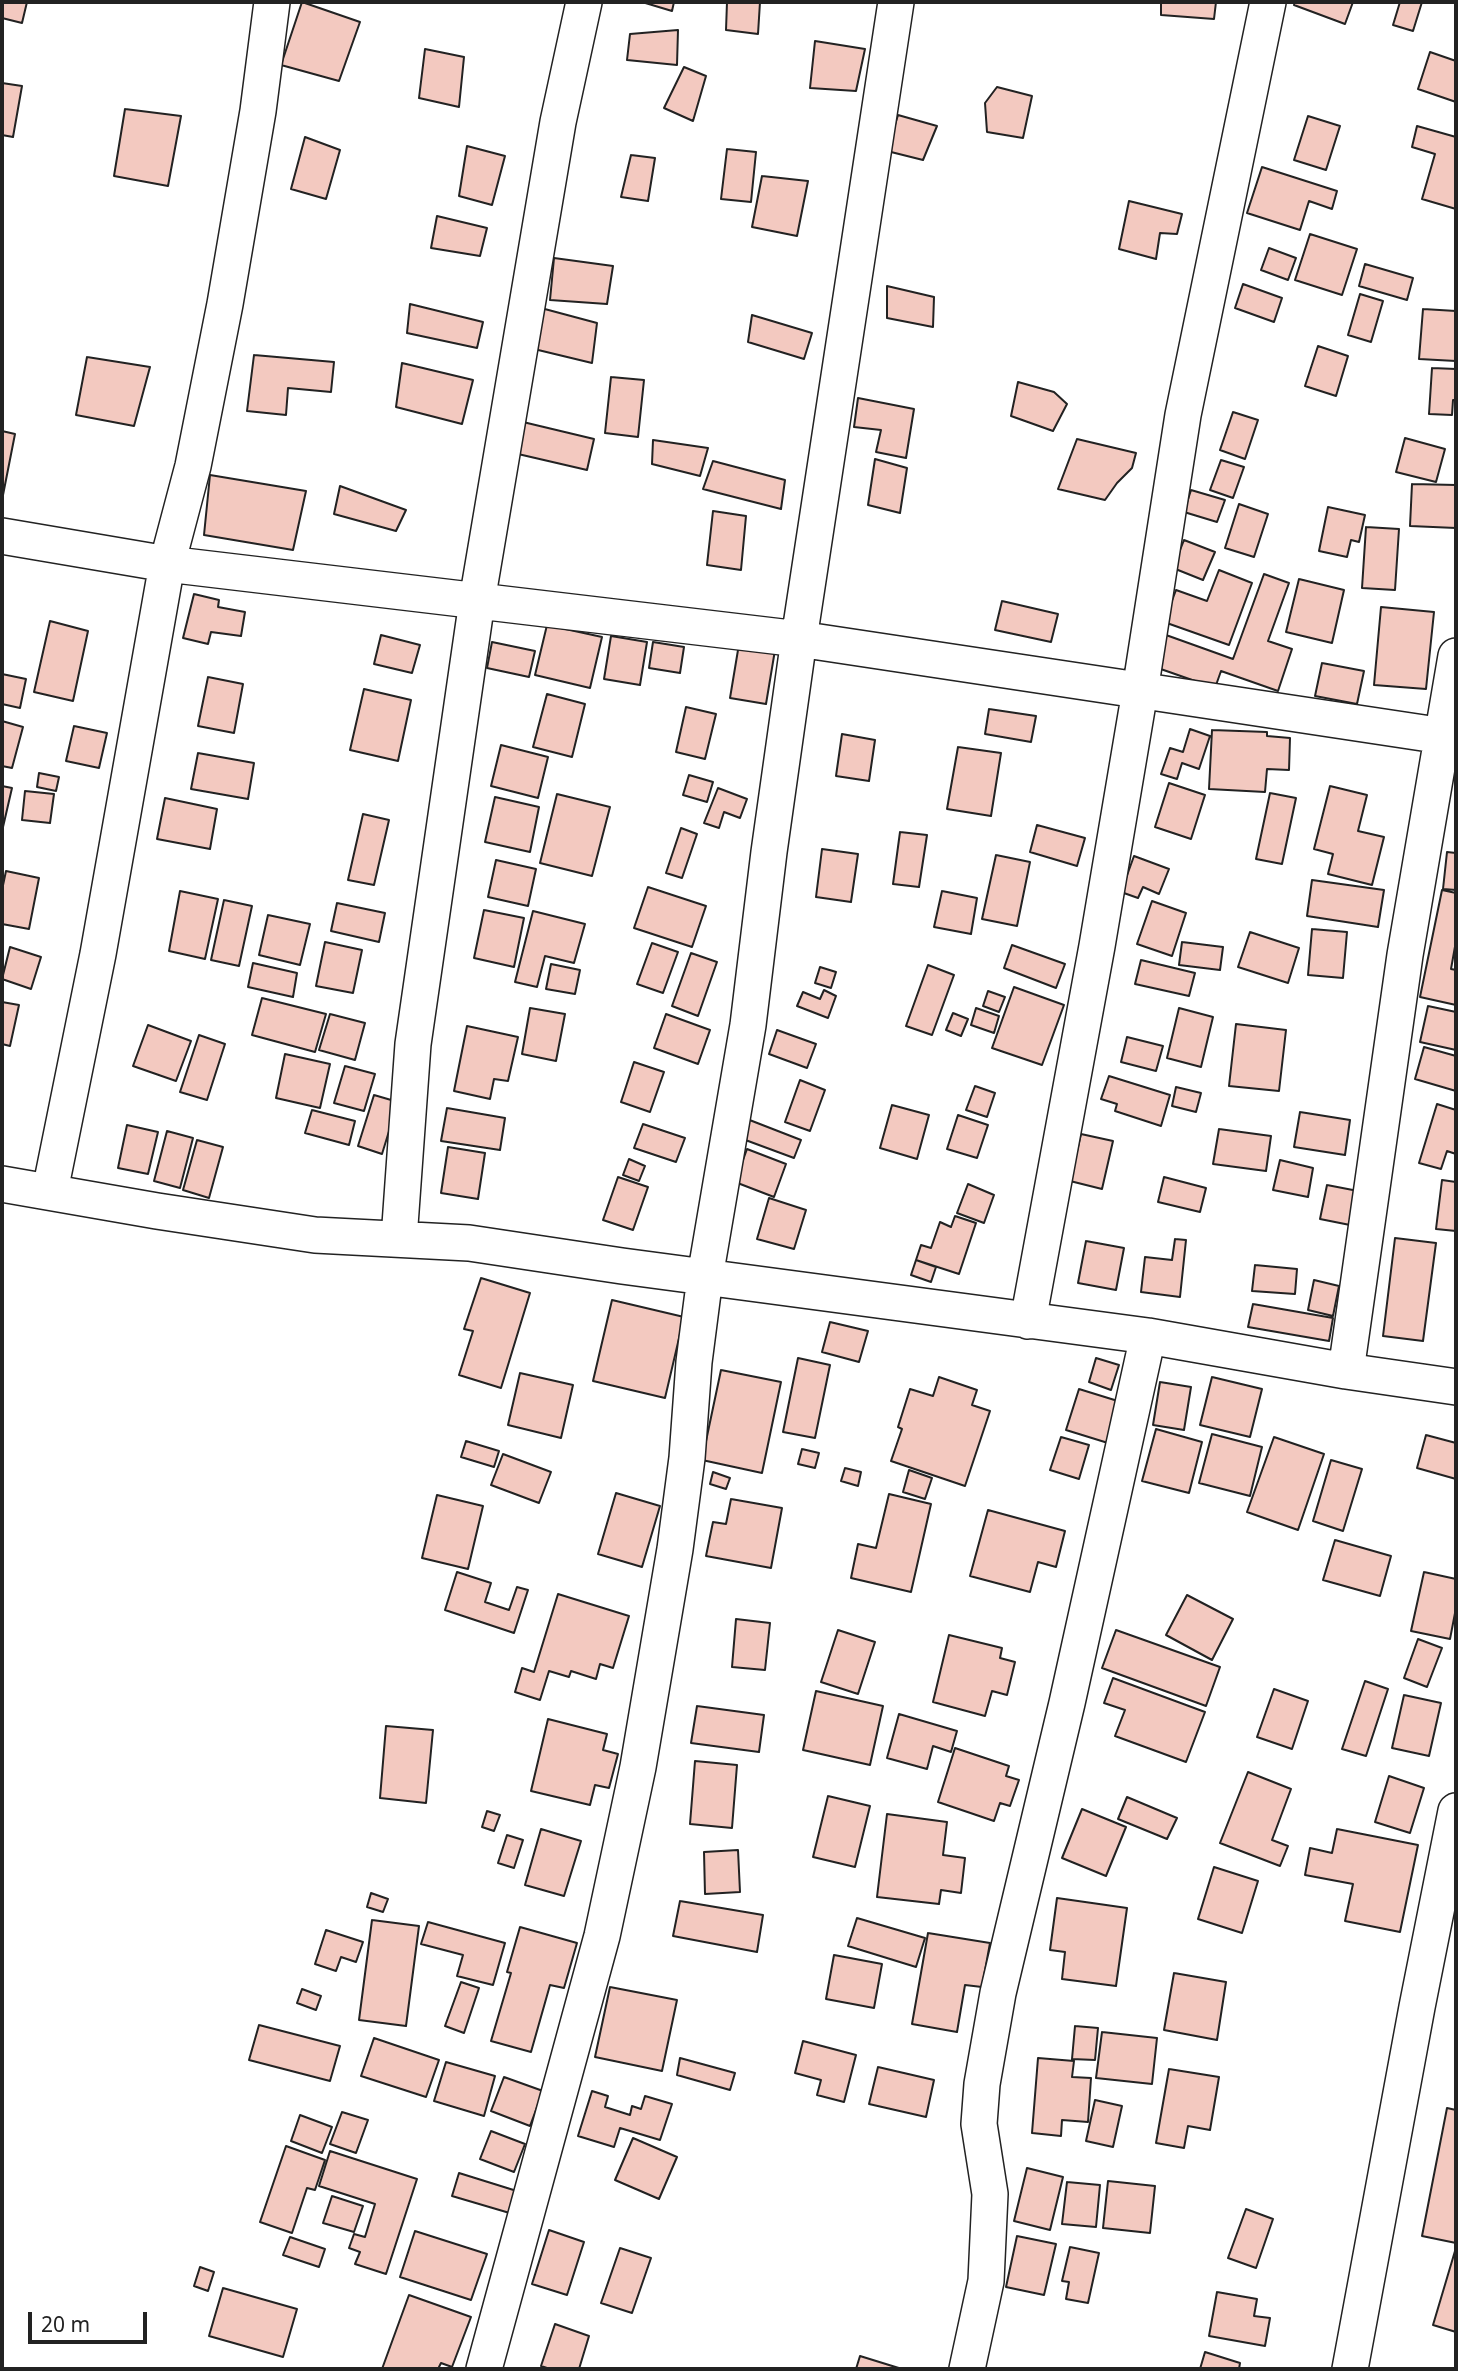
<!DOCTYPE html>
<html>
<head>
<meta charset="utf-8">
<style>
	body { margin:0 }
	#map { position:relative; width:1458px; height:2371px; overflow:hidden; background:#fff; font-family:"Noto Sans",sans-serif }
	canvas { display:block }
	.frame { position:absolute; inset:0; border:4px solid #222; pointer-events:none }
	.scale { position:absolute; left:28px; top:2312px; width:119px; height:32px; box-sizing:border-box; border:4px solid #222; border-top:0; padding-left:9px; font-size:21px; line-height:24px; white-space:nowrap; color:#222; -webkit-text-stroke:5px #fff; paint-order:stroke }
</style>
</head>
<body>
<div id="map">
<canvas width="1458" height="2371"></canvas>
<div class="frame"></div>
<div class="scale">20 m</div>
</div>
<script>
const g = document.querySelector('canvas').getContext('2d');
g.lineJoin = 'round';
function paint(path, color) { g.fillStyle = color; g.fill(path, 'evenodd'); }
const shape = rows => new Path2D(rows.map(r => 'M' + r).join(''));
function strokePath(path, color, width, dash) { g.strokeStyle = color; g.lineWidth = width; g.lineCap = dash ? 'butt' : 'round'; g.setLineDash(dash || []); g.stroke(path); }
const building = shape([
	[2,2,27,2,22,23,2,18,2,2],
	[302,2,360,22,339,81,281,65,302,2],
	[642,2,674,2,672,11,642,2],
	[727,2,760,2,758,34,726,30,727,2],
	[1161,2,1216,2,1214,19,1161,15,1161,2],
	[1295,2,1353,2,1345,24,1294,5,1295,2],
	[1400,2,1422,2,1413,31,1393,25,1400,2],
	[678,30,677,65,627,60,630,34,678,30],
	[815,41,865,49,856,91,810,88,815,41],
	[425,49,464,57,459,107,419,98,425,49],
	[1430,52,1456,61,1456,102,1418,89,1430,52],
	[684,67,706,76,693,121,664,108,684,67],
	[2,83,22,86,13,137,2,135,2,83],
	[997,87,1032,96,1023,138,987,132,985,103,997,87],
	[125,109,181,116,168,186,114,176,125,109],
	[898,115,937,126,923,160,887,151,898,115],
	[1308,116,1340,126,1326,170,1294,160,1308,116],
	[1417,126,1456,137,1456,209,1422,199,1435,154,1412,147,1417,126],
	[305,137,340,150,326,199,291,189,305,137],
	[467,146,505,156,492,205,459,196,467,146],
	[727,149,756,152,751,202,721,199,727,149],
	[631,155,655,158,648,201,621,197,631,155],
	[1262,167,1337,191,1332,209,1309,201,1300,230,1247,213,1262,167],
	[762,176,808,181,797,236,752,227,762,176],
	[1129,201,1182,214,1177,234,1160,233,1156,259,1119,249,1129,201],
	[437,216,487,228,480,256,431,248,437,216],
	[1310,234,1357,249,1342,295,1295,280,1310,234],
	[1269,248,1296,258,1288,280,1261,270,1269,248],
	[554,258,613,266,607,304,550,300,554,258],
	[1365,264,1413,278,1407,300,1359,286,1365,264],
	[1243,284,1282,298,1274,322,1235,308,1243,284],
	[887,286,934,297,933,327,887,318,887,286],
	[1360,294,1383,301,1371,342,1348,335,1360,294],
	[410,304,483,322,477,348,407,333,410,304],
	[541,308,597,323,592,363,534,349,541,308],
	[1423,309,1456,311,1456,361,1419,359,1423,309],
	[752,315,812,333,804,359,748,342,752,315],
	[1318,346,1348,356,1336,396,1305,386,1318,346],
	[254,355,334,362,331,392,288,388,286,415,247,411,254,355],
	[87,357,150,367,134,426,76,415,87,357],
	[402,363,473,380,462,424,396,407,402,363],
	[1432,368,1456,369,1456,400,1453,400,1452,415,1429,414,1432,368],
	[611,377,644,380,638,437,605,433,611,377],
	[1018,382,1054,392,1067,404,1053,431,1011,416,1018,382],
	[858,398,914,409,906,458,876,452,881,430,854,427,858,398],
	[1233,412,1258,420,1245,459,1220,450,1233,412],
	[523,422,594,439,587,470,518,454,523,422],
	[2,431,15,434,3,495,2,495,2,431],
	[1405,438,1445,449,1436,482,1396,472,1405,438],
	[1077,439,1136,453,1132,468,1117,483,1105,500,1058,489,1077,439],
	[653,440,708,448,700,476,652,464,653,440],
	[875,459,907,468,900,513,868,505,875,459],
	[1221,460,1244,467,1233,498,1210,490,1221,460],
	[713,461,785,480,781,509,703,489,713,461],
	[210,475,306,491,293,550,204,535,210,475],
	[1412,484,1456,485,1456,528,1410,526,1412,484],
	[340,486,406,510,396,531,334,514,340,486],
	[1191,490,1225,500,1217,522,1184,512,1191,490],
	[1239,504,1268,514,1254,557,1225,548,1239,504],
	[1328,507,1365,515,1359,542,1351,540,1347,557,1319,551,1328,507],
	[713,511,746,516,741,570,707,565,713,511],
	[1366,527,1399,529,1395,590,1362,588,1366,527],
	[1184,540,1215,552,1203,580,1173,568,1184,540],
	[1219,570,1252,583,1229,645,1164,622,1176,590,1207,601,1219,570],
	[1264,574,1289,583,1268,641,1292,649,1278,691,1221,671,1215,688,1155,667,1166,635,1233,659,1264,574],
	[1299,579,1344,590,1332,643,1286,632,1299,579],
	[194,594,219,600,218,607,245,612,241,636,211,632,208,644,183,638,194,594],
	[1002,601,1058,614,1051,642,995,630,1002,601],
	[1381,607,1434,612,1426,689,1374,685,1381,607],
	[50,621,88,631,73,701,34,692,50,621],
	[547,625,602,637,590,688,535,675,547,625],
	[381,635,420,645,412,673,374,664,381,635],
	[611,636,647,642,640,685,604,679,611,636],
	[492,642,535,651,529,677,487,668,492,642],
	[653,642,684,647,680,673,649,668,653,642],
	[739,644,775,650,766,704,730,698,739,644],
	[1322,663,1364,671,1357,704,1315,696,1322,663],
	[2,674,26,679,20,708,2,704,2,674],
	[208,677,243,684,234,733,198,726,208,677],
	[364,689,411,700,398,761,350,750,364,689],
	[547,694,585,704,572,757,533,747,547,694],
	[686,707,716,714,705,759,676,752,686,707],
	[989,709,1036,716,1031,742,985,734,989,709],
	[2,721,23,727,12,768,2,766,2,721],
	[74,726,107,733,99,768,66,761,74,726],
	[1190,729,1210,736,1199,769,1182,763,1177,779,1161,774,1170,748,1183,752,1190,729],
	[1212,730,1267,732,1267,736,1290,738,1289,770,1267,769,1265,792,1209,789,1212,730],
	[842,734,875,740,869,781,836,776,842,734],
	[501,745,548,757,538,798,491,786,501,745],
	[958,747,1001,753,991,816,947,809,958,747],
	[198,753,254,763,248,799,191,789,198,753],
	[39,773,59,777,56,791,37,787,39,773],
	[689,775,713,782,707,802,683,795,689,775],
	[1169,783,1205,795,1191,839,1155,827,1169,783],
	[2,786,12,788,3,827,2,827,2,786],
	[1330,786,1367,795,1358,831,1384,837,1372,885,1328,874,1333,854,1314,849,1330,786],
	[718,788,747,799,740,818,724,812,719,828,704,823,718,788],
	[25,791,54,794,50,823,22,820,25,791],
	[1270,793,1296,798,1282,864,1256,859,1270,793],
	[557,794,610,807,592,876,540,863,557,794],
	[495,797,539,807,530,852,485,842,495,797],
	[165,798,217,809,210,849,157,839,165,798],
	[363,814,389,820,374,885,348,880,363,814],
	[1037,825,1085,838,1077,866,1030,852,1037,825],
	[681,828,697,834,682,878,666,873,681,828],
	[900,832,927,835,919,887,893,884,900,832],
	[822,849,858,854,851,902,816,897,822,849],
	[1447,852,1456,853,1456,890,1443,889,1447,852],
	[996,855,1030,862,1017,926,982,919,996,855],
	[1134,856,1169,869,1159,894,1143,887,1138,898,1121,892,1134,856],
	[496,860,536,869,528,906,488,897,496,860],
	[6,871,39,878,29,929,2,924,2,890,6,871],
	[1312,880,1384,890,1378,927,1307,916,1312,880],
	[648,887,706,906,692,947,634,928,648,887],
	[1442,890,1456,893,1456,941,1451,969,1456,970,1456,1005,1420,997,1442,890],
	[180,891,218,899,205,959,169,951,180,891],
	[942,891,977,898,971,934,934,927,942,891],
	[224,900,252,906,239,966,211,960,224,900],
	[1152,901,1186,913,1172,956,1137,944,1152,901],
	[337,903,385,913,379,942,331,931,337,903],
	[484,910,524,918,514,967,474,958,484,910],
	[533,911,585,924,574,963,545,956,537,987,515,982,533,911],
	[268,915,310,924,300,965,259,955,268,915],
	[1312,929,1347,932,1343,978,1308,975,1312,929],
	[1250,932,1299,948,1288,983,1238,967,1250,932],
	[325,942,362,950,353,993,316,986,325,942],
	[1182,942,1223,947,1220,970,1179,965,1182,942],
	[652,943,678,952,663,993,637,984,652,943],
	[1012,945,1065,964,1056,988,1004,968,1012,945],
	[10,947,41,957,31,989,2,979,10,947],
	[691,953,717,962,698,1016,672,1006,691,953],
	[1141,960,1195,973,1189,996,1135,984,1141,960],
	[253,963,297,973,293,997,248,987,253,963],
	[551,964,580,970,575,994,546,989,551,964],
	[928,965,954,975,932,1035,906,1026,928,965],
	[820,967,836,972,831,988,815,983,820,967],
	[1014,987,1064,1005,1042,1065,992,1048,1014,987],
	[824,990,836,996,828,1018,797,1006,803,992,820,999,824,990],
	[988,991,1005,997,999,1012,983,1006,988,991],
	[262,998,326,1014,315,1052,252,1035,262,998],
	[2,1002,19,1005,10,1046,2,1044,2,1002],
	[1428,1006,1456,1012,1456,1050,1420,1042,1428,1006],
	[530,1008,565,1014,556,1061,522,1054,530,1008],
	[976,1008,999,1016,994,1033,971,1025,976,1008],
	[1179,1008,1213,1017,1201,1067,1167,1058,1179,1008],
	[953,1013,968,1019,961,1036,946,1030,953,1013],
	[330,1014,365,1023,355,1060,319,1050,330,1014],
	[666,1014,710,1030,698,1064,654,1048,666,1014],
	[1236,1024,1286,1030,1279,1091,1229,1086,1236,1024],
	[148,1025,191,1041,176,1081,133,1066,148,1025],
	[467,1026,518,1037,508,1081,494,1079,490,1099,454,1091,467,1026],
	[777,1030,816,1044,807,1068,769,1054,777,1030],
	[199,1035,225,1044,207,1100,180,1092,199,1035],
	[1127,1037,1163,1046,1156,1071,1121,1062,1127,1037],
	[1424,1047,1456,1056,1456,1091,1415,1079,1424,1047],
	[285,1054,330,1064,320,1108,276,1098,285,1054],
	[634,1062,664,1072,650,1112,621,1102,634,1062],
	[345,1066,375,1074,364,1111,334,1103,345,1066],
	[1109,1076,1170,1095,1161,1126,1115,1111,1117,1104,1101,1099,1109,1076],
	[800,1080,825,1090,810,1131,785,1122,800,1080],
	[975,1086,995,1093,987,1117,966,1110,975,1086],
	[1176,1087,1201,1093,1196,1112,1172,1106,1176,1087],
	[374,1095,398,1102,382,1154,358,1146,374,1095],
	[1437,1104,1456,1110,1456,1154,1447,1151,1441,1169,1419,1163,1437,1104],
	[892,1105,929,1115,917,1159,880,1148,892,1105],
	[447,1108,505,1118,500,1150,441,1141,447,1108],
	[312,1110,355,1121,349,1145,305,1133,312,1110],
	[1300,1112,1350,1120,1345,1155,1294,1147,1300,1112],
	[958,1115,988,1125,977,1158,947,1149,958,1115],
	[747,1119,801,1140,794,1158,740,1138,747,1119],
	[643,1124,685,1138,676,1162,634,1148,643,1124],
	[127,1125,158,1132,148,1174,118,1168,127,1125],
	[1219,1129,1271,1136,1266,1171,1213,1164,1219,1129],
	[167,1131,193,1138,180,1188,154,1181,167,1131],
	[1081,1134,1113,1141,1102,1189,1070,1181,1081,1134],
	[197,1140,223,1147,209,1198,183,1190,197,1140],
	[448,1147,485,1153,478,1199,441,1193,448,1147],
	[747,1149,786,1164,774,1197,735,1182,747,1149],
	[629,1159,645,1166,639,1181,623,1175,629,1159],
	[1280,1160,1313,1168,1308,1197,1273,1190,1280,1160],
	[618,1177,648,1187,633,1230,603,1220,618,1177],
	[1164,1177,1206,1188,1200,1212,1158,1202,1164,1177],
	[1442,1180,1456,1182,1456,1231,1436,1229,1442,1180],
	[968,1184,994,1195,984,1223,957,1213,968,1184],
	[1327,1185,1358,1191,1350,1225,1320,1219,1327,1185],
	[769,1198,806,1210,794,1249,757,1239,769,1198],
	[955,1216,976,1223,959,1274,916,1260,921,1245,931,1248,940,1222,951,1227,955,1216],
	[1395,1238,1436,1243,1423,1341,1383,1336,1395,1238],
	[1175,1239,1186,1240,1180,1297,1141,1292,1145,1257,1172,1260,1175,1239],
	[1086,1241,1124,1248,1116,1290,1078,1283,1086,1241],
	[916,1260,936,1267,931,1282,911,1275,916,1260],
	[1255,1265,1297,1269,1295,1294,1252,1291,1255,1265],
	[481,1278,530,1293,501,1388,459,1375,473,1331,464,1329,481,1278],
	[1314,1280,1339,1286,1333,1316,1308,1310,1314,1280],
	[612,1300,684,1317,665,1398,593,1381,612,1300],
	[1253,1304,1333,1318,1329,1341,1248,1327,1253,1304],
	[830,1322,868,1331,859,1362,822,1352,830,1322],
	[798,1358,830,1365,815,1438,783,1432,798,1358],
	[1096,1358,1119,1365,1111,1390,1089,1382,1096,1358],
	[721,1370,781,1382,762,1473,702,1460,721,1370],
	[520,1373,573,1385,561,1438,508,1425,520,1373],
	[939,1377,977,1390,972,1405,990,1411,965,1486,891,1461,902,1429,898,1427,910,1389,933,1396,939,1377],
	[1212,1377,1262,1389,1250,1437,1200,1425,1212,1377],
	[1160,1382,1191,1387,1184,1430,1153,1425,1160,1382],
	[1079,1389,1121,1402,1108,1443,1066,1430,1079,1389],
	[1156,1429,1202,1442,1189,1493,1142,1481,1156,1429],
	[1212,1434,1262,1447,1250,1496,1199,1483,1212,1434],
	[1426,1435,1456,1443,1456,1479,1417,1468,1426,1435],
	[1061,1437,1089,1445,1079,1479,1050,1470,1061,1437],
	[1274,1437,1324,1454,1298,1530,1247,1512,1274,1437],
	[466,1441,499,1451,494,1467,461,1457,466,1441],
	[802,1449,819,1453,815,1468,798,1464,802,1449],
	[503,1454,551,1472,539,1503,491,1485,503,1454],
	[1331,1460,1362,1469,1343,1531,1313,1521,1331,1460],
	[845,1468,861,1472,858,1486,841,1481,845,1468],
	[909,1470,932,1478,925,1499,903,1492,909,1470],
	[713,1472,730,1478,726,1489,710,1484,713,1472],
	[616,1493,660,1506,642,1567,598,1554,616,1493],
	[889,1494,931,1504,911,1592,851,1578,858,1544,876,1548,889,1494],
	[437,1495,483,1506,468,1569,422,1558,437,1495],
	[731,1499,782,1508,771,1568,706,1556,713,1522,726,1524,731,1499],
	[988,1510,1065,1531,1056,1567,1038,1562,1030,1592,970,1576,988,1510],
	[1335,1540,1391,1556,1380,1596,1323,1580,1335,1540],
	[457,1572,491,1583,485,1602,509,1610,517,1587,528,1590,514,1633,445,1610,457,1572],
	[1424,1572,1456,1579,1456,1608,1450,1639,1411,1631,1424,1572],
	[558,1594,629,1616,613,1668,600,1664,596,1679,571,1671,569,1677,549,1671,540,1700,515,1692,522,1668,534,1672,558,1594],
	[1187,1595,1233,1619,1212,1660,1166,1635,1187,1595],
	[736,1619,770,1623,765,1670,732,1667,736,1619],
	[838,1630,875,1642,858,1694,821,1682,838,1630],
	[1116,1630,1220,1667,1206,1706,1102,1668,1116,1630],
	[949,1635,1002,1648,1000,1658,1015,1662,1007,1695,992,1691,985,1716,933,1702,949,1635],
	[1418,1639,1442,1648,1427,1687,1404,1678,1418,1639],
	[1113,1678,1205,1712,1186,1762,1115,1736,1125,1710,1104,1703,1113,1678],
	[1365,1681,1388,1689,1366,1756,1342,1749,1365,1681],
	[1274,1689,1308,1701,1292,1749,1257,1737,1274,1689],
	[816,1691,883,1706,870,1765,803,1750,816,1691],
	[1404,1695,1441,1703,1429,1756,1392,1748,1404,1695],
	[697,1706,764,1715,759,1752,691,1743,697,1706],
	[899,1714,957,1731,951,1752,933,1746,927,1769,887,1758,899,1714],
	[548,1719,607,1734,603,1750,618,1754,609,1788,595,1785,590,1805,531,1791,548,1719],
	[386,1726,433,1730,426,1803,380,1798,386,1726],
	[955,1748,1009,1766,1006,1776,1019,1780,1010,1806,1000,1803,994,1821,938,1802,955,1748],
	[695,1761,737,1765,732,1828,690,1824,695,1761],
	[1248,1772,1291,1789,1272,1840,1288,1846,1280,1866,1220,1843,1248,1772],
	[1389,1776,1424,1788,1410,1833,1375,1822,1389,1776],
	[828,1796,870,1806,855,1867,813,1857,828,1796],
	[1127,1797,1177,1818,1167,1839,1118,1819,1127,1797],
	[1082,1809,1126,1827,1106,1876,1062,1858,1082,1809],
	[487,1811,500,1815,494,1831,482,1827,487,1811],
	[887,1814,947,1822,943,1855,965,1858,961,1893,941,1890,939,1904,877,1897,887,1814],
	[541,1829,581,1841,564,1896,525,1885,541,1829],
	[1337,1829,1418,1845,1400,1932,1345,1921,1353,1884,1305,1875,1310,1848,1332,1853,1337,1829],
	[507,1835,523,1840,514,1868,498,1863,507,1835],
	[738,1850,740,1892,705,1894,704,1852,738,1850],
	[1214,1867,1258,1881,1242,1933,1198,1919,1214,1867],
	[371,1893,388,1899,383,1912,367,1907,371,1893],
	[1057,1898,1127,1908,1116,1986,1062,1979,1065,1952,1050,1950,1057,1898],
	[680,1901,763,1915,757,1952,673,1936,680,1901],
	[857,1918,925,1938,916,1967,848,1946,857,1918],
	[372,1920,419,1926,406,2026,359,2020,372,1920],
	[428,1922,505,1943,493,1985,457,1976,463,1955,421,1944,428,1922],
	[520,1927,577,1943,564,1988,550,1985,531,2052,491,2041,511,1973,507,1972,520,1927],
	[326,1930,363,1942,356,1962,341,1957,336,1971,315,1964,326,1930],
	[928,1933,990,1943,982,1987,965,1985,957,2032,912,2024,928,1933],
	[834,1955,882,1964,874,2008,826,1999,834,1955],
	[1174,1973,1226,1982,1217,2040,1164,2030,1174,1973],
	[461,1982,479,1988,464,2033,445,2026,461,1982],
	[610,1987,677,2000,662,2071,595,2057,610,1987],
	[302,1989,321,1996,316,2010,297,2003,302,1989],
	[259,2025,340,2046,330,2081,249,2060,259,2025],
	[1075,2026,1098,2028,1095,2060,1072,2059,1075,2026],
	[1102,2032,1157,2038,1152,2084,1096,2078,1102,2032],
	[374,2038,439,2060,426,2097,361,2076,374,2038],
	[803,2041,856,2055,844,2102,817,2095,821,2080,795,2073,803,2041],
	[680,2058,735,2073,730,2090,677,2075,680,2058],
	[1038,2058,1074,2061,1072,2077,1091,2078,1088,2122,1062,2120,1061,2136,1032,2133,1038,2058],
	[446,2062,495,2076,484,2116,434,2101,446,2062],
	[878,2067,934,2080,926,2117,869,2104,878,2067],
	[1169,2069,1219,2077,1210,2130,1188,2126,1184,2148,1156,2143,1169,2069],
	[504,2077,543,2091,530,2126,491,2111,504,2077],
	[592,2091,608,2096,605,2107,630,2115,632,2106,641,2109,645,2096,672,2104,660,2140,620,2128,614,2147,578,2136,592,2091],
	[1095,2100,1122,2106,1113,2147,1086,2141,1095,2100],
	[1447,2108,1456,2110,1456,2243,1422,2236,1447,2108],
	[342,2112,368,2120,356,2153,330,2144,342,2112],
	[300,2115,332,2127,322,2153,291,2141,300,2115],
	[491,2131,525,2144,514,2172,480,2159,491,2131],
	[633,2138,677,2157,659,2199,615,2180,633,2138],
	[286,2146,325,2160,315,2190,307,2188,292,2233,260,2222,286,2146],
	[330,2151,417,2179,386,2274,355,2264,360,2252,349,2248,354,2234,365,2237,375,2204,319,2186,330,2151],
	[1027,2168,1063,2177,1050,2230,1014,2221,1027,2168],
	[459,2173,520,2192,513,2214,452,2196,459,2173],
	[1108,2181,1155,2186,1150,2233,1103,2228,1108,2181],
	[1067,2182,1100,2185,1096,2227,1062,2224,1067,2182],
	[332,2196,363,2206,354,2232,323,2223,332,2196],
	[1246,2209,1273,2219,1256,2268,1228,2258,1246,2209],
	[549,2230,584,2242,567,2295,532,2284,549,2230],
	[415,2231,487,2254,471,2300,400,2277,415,2231],
	[1017,2236,1056,2244,1044,2295,1006,2287,1017,2236],
	[290,2237,325,2249,319,2267,283,2255,290,2237],
	[1070,2247,1099,2253,1088,2303,1066,2299,1069,2282,1062,2281,1070,2247],
	[620,2248,651,2258,632,2313,601,2303,620,2248],
	[1455,2251,1456,2251,1456,2332,1433,2325,1455,2251],
	[200,2267,214,2272,208,2291,194,2286,200,2267],
	[223,2288,297,2309,283,2357,209,2336,223,2288],
	[1217,2292,1257,2299,1254,2316,1270,2318,1265,2346,1209,2336,1217,2292],
	[409,2295,471,2317,452,2367,441,2363,438,2369,382,2369,409,2295],
	[555,2324,589,2336,579,2369,550,2369,541,2366,555,2324],
	[1205,2352,1240,2363,1239,2369,1200,2369,1205,2352],
	[860,2356,902,2369,856,2369,860,2356]
]);
paint(building, '#f3c9c0');
strokePath(building, '#222', 2);
const minor = shape([
	[2,536,167,564,799,639,1456,738],
	[2,1184,157,1211,315,1235,469,1243,622,1266,1148,1336,1346,1371,1456,1387],
	[50,1191,98,954,167,564,193,466,225,304,258,111,272,2],
	[399,1239,413,1044,477,601,558,122,584,2],
	[1028,1321,1097,946,1140,691,1183,415,1268,2],
	[1346,1371,1405,955,1456,656],
	[484,2369,602,1936,638,1767,675,1549,687,1458,694,1362,705,1277,748,1025,769,852,799,639,896,2],
	[967,2369,986,2281,990,2194,979,2124,982,2084,998,1993,1067,1703,1148,1336],
	[1350,2369,1417,2007,1456,1811]
]);
strokePath(minor, '#222', 38);
strokePath(minor, '#fff', 35);
</script>
</body>
</html>
